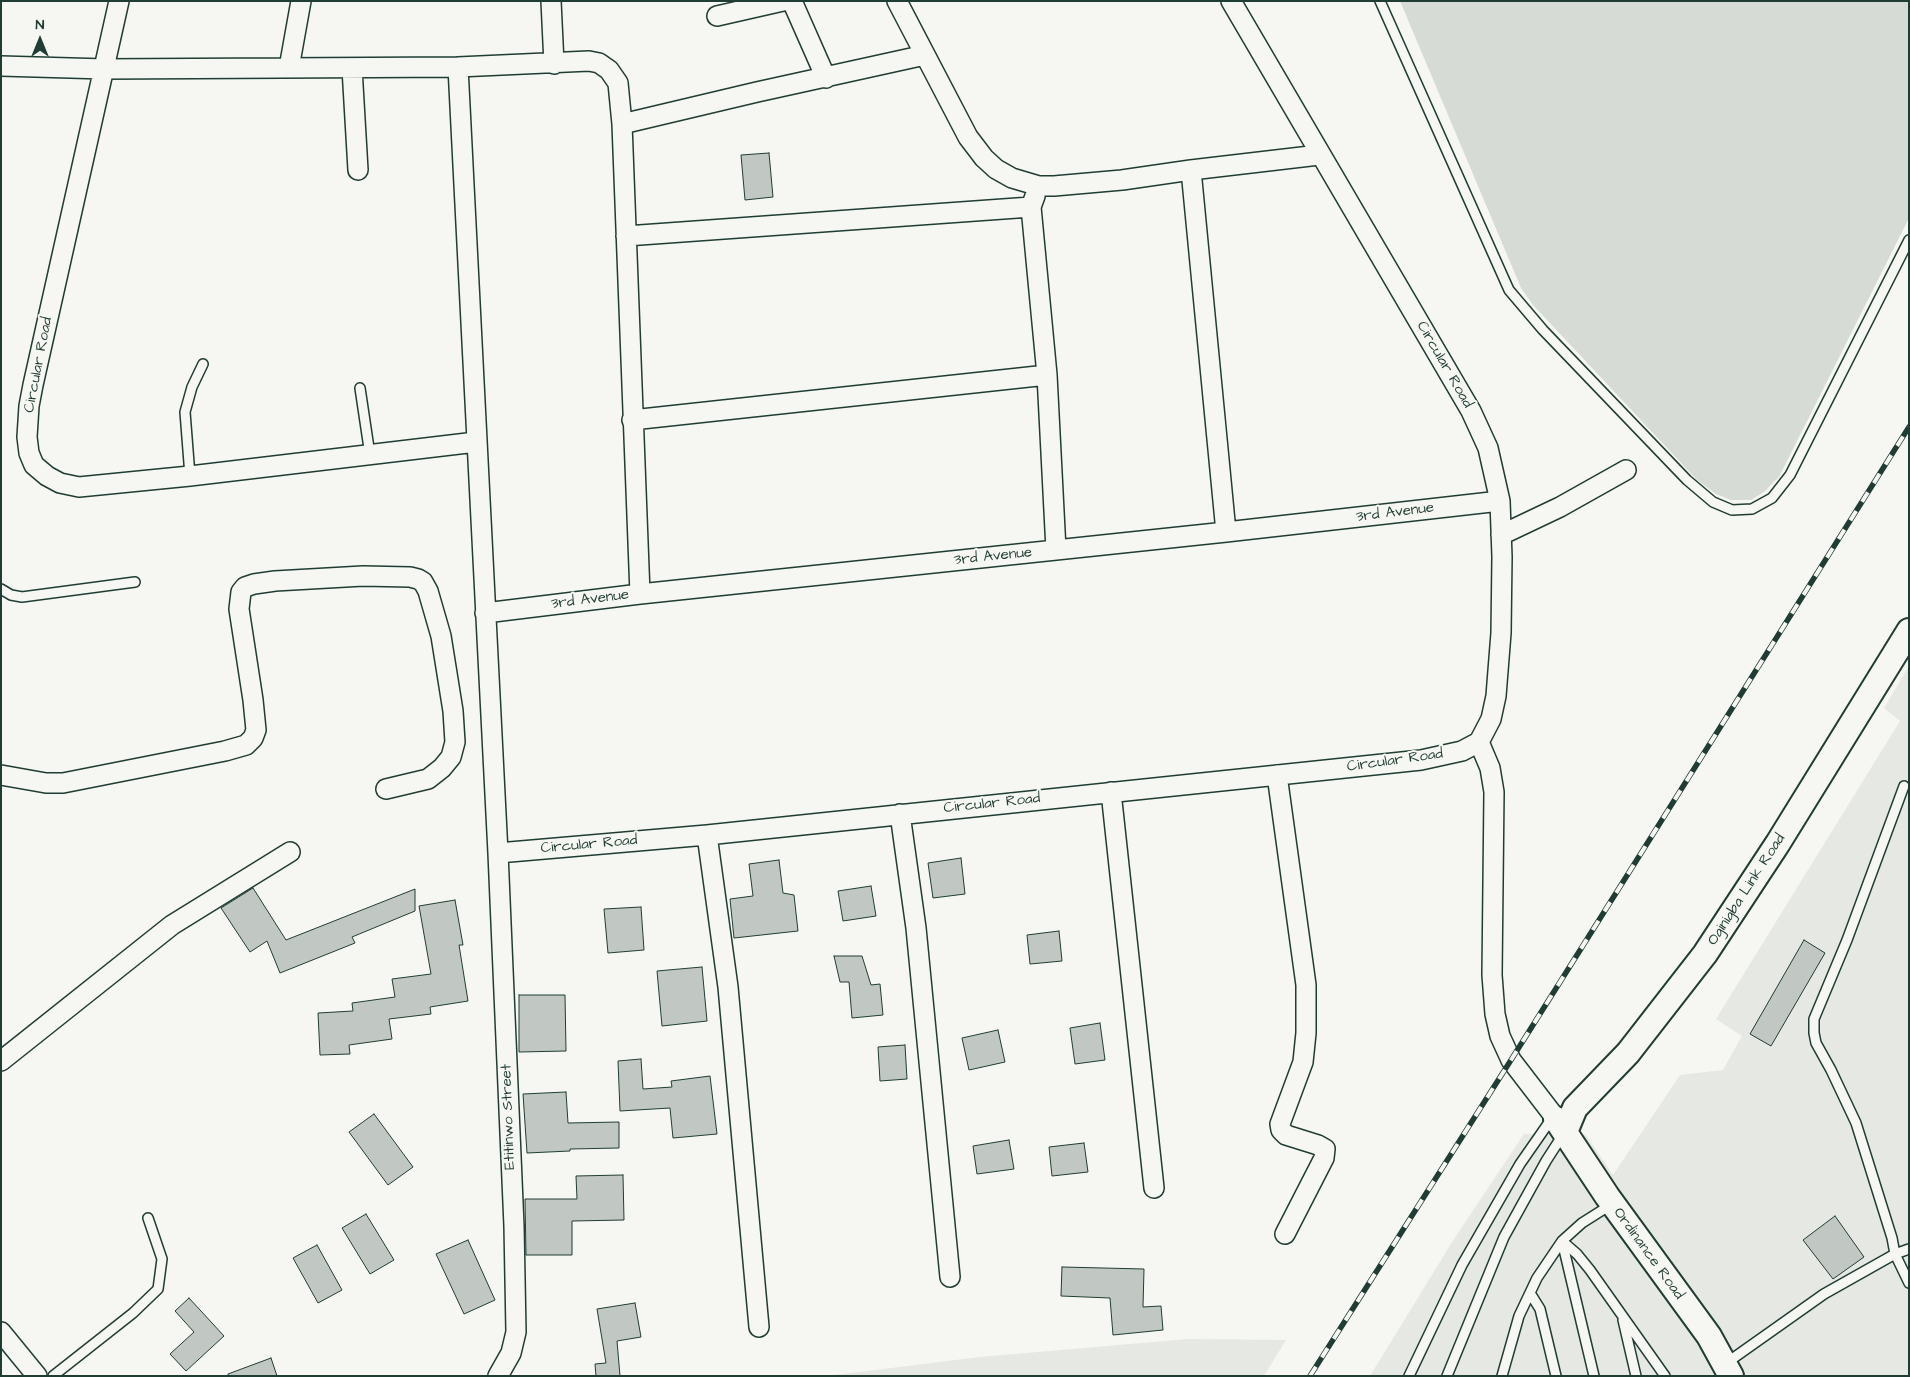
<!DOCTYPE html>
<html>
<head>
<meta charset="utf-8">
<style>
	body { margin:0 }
	#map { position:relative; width:1910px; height:1377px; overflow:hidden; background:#f6f6f2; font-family:"Architects Daughter",sans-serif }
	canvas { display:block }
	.frame { position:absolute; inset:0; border:2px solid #1f3d34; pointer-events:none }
	.north { position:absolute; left:15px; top:15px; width:50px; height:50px; -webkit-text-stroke:4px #f6f6f2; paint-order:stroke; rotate:0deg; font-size:14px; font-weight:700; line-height:20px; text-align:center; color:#1f3d34 }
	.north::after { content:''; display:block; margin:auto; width:18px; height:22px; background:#1f3d34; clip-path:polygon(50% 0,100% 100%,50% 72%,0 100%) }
</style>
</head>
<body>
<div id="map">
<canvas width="1910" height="1377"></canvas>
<div class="frame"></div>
<div class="north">N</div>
</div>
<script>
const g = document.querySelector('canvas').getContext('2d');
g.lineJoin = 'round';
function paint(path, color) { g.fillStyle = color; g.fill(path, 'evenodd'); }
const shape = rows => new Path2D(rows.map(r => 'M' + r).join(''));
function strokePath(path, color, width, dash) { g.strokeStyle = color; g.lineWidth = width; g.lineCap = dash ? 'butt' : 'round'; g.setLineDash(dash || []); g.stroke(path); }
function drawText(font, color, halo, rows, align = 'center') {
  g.font = font + ' "Architects Daughter",sans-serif'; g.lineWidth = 4; g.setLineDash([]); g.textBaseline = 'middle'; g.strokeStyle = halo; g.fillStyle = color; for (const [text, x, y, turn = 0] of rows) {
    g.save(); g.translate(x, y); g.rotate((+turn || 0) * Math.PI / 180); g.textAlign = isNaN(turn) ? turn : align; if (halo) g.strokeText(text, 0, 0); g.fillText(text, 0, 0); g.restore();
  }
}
paint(shape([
	[1909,666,1909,1376,1370,1376,1454,1239,1524,1134,1586,1135,1613,1175,1680,1075,1723,1070,1742,1036,1716,1019,1900,721,1884,708],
	[1188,1339,1286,1340,1264,1376,827,1376,980,1357]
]), '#e6e8e4');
paint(shape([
	[1400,1,1909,1,1909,218,1779,477,1764,492,1751,500,1731,500,1716,494,1697,480,1533,305,1521,288]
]), '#d6dbd6');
const building = shape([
	[769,153,773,197,745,200,741,155,769,153],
	[961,858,965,894,933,898,928,863,961,858],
	[779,860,783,893,794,895,798,931,734,938,730,899,753,896,749,864,779,860],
	[871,886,876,916,843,921,838,891,871,886],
	[253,888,286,940,415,889,415,911,352,937,355,943,280,973,267,941,250,952,221,908,253,888],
	[455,900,463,945,459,945,468,1001,430,1007,431,1014,389,1019,392,1039,349,1045,350,1054,320,1055,318,1013,353,1011,352,1003,395,997,392,979,431,974,419,906,455,900],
	[641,907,644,950,608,953,604,909,641,907],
	[1059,931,1062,961,1030,964,1027,935,1059,931],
	[1804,940,1825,953,1771,1046,1750,1034,1804,940],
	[834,956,862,956,871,985,880,984,883,1015,852,1018,849,982,840,982,834,956],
	[702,967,707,1021,662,1026,657,971,702,967],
	[519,995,565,995,566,1051,519,1052,519,995],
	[1100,1023,1105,1060,1075,1064,1070,1028,1100,1023],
	[998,1030,1005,1062,969,1070,962,1038,998,1030],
	[905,1045,907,1079,880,1081,878,1047,905,1045],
	[641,1059,643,1089,672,1087,671,1081,710,1076,717,1134,673,1138,670,1108,620,1111,618,1061,641,1059],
	[566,1092,568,1123,619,1122,619,1148,570,1149,570,1151,527,1153,523,1094,566,1092],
	[374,1114,413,1167,388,1185,349,1132,374,1114],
	[1009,1140,1014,1169,977,1174,973,1146,1009,1140],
	[1084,1143,1088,1172,1052,1176,1049,1147,1084,1143],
	[623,1175,624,1220,572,1221,572,1255,526,1255,525,1199,577,1199,576,1176,623,1175],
	[366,1214,394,1260,370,1274,342,1228,366,1214],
	[1835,1216,1864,1257,1833,1279,1803,1240,1835,1216],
	[468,1240,495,1300,464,1314,436,1254,468,1240],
	[317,1245,342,1290,318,1303,293,1258,317,1245],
	[1062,1267,1144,1269,1143,1307,1161,1306,1163,1330,1113,1335,1110,1298,1061,1296,1062,1267],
	[189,1298,224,1336,186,1371,170,1354,194,1332,175,1311,189,1298],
	[635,1303,641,1337,617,1341,620,1376,596,1376,595,1364,606,1363,597,1309,635,1303],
	[271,1358,277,1376,228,1376,228,1374,271,1358]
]);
paint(building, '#c1c8c3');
strokePath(building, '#1f3d34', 1);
const service = shape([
	[1380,1,1509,290,1543,330,1687,480,1713,502,1732,510,1752,509,1772,498,1790,475,1909,240],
	[360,388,370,455],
	[190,476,185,412,192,387,203,364],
	[1,589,11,595,22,597,135,582],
	[1904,786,1847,940,1814,1019,1814,1033,1816,1043,1831,1070,1856,1123,1892,1238,1895,1254,1909,1283],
	[1562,1241,1577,1254,1590,1270,1665,1376],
	[1562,1241,1594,1376],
	[1530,1293,1540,1309,1556,1376],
	[1623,1320,1636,1376],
	[1725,1364,1824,1294,1895,1254,1909,1249],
	[53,1376,133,1313,158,1289,162,1259,148,1218],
	[1409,1376,1462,1265,1520,1164,1552,1118],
	[1447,1376,1504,1237,1546,1161,1564,1133],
	[1502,1376,1519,1316,1537,1278,1562,1241,1582,1223,1612,1204]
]);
const minor = shape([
	[119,1,33,385,29,406,27,437,29,453,34,465,47,476,60,483,79,487,190,476,476,442],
	[551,1,554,64],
	[792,1,826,78],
	[897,1,968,137,984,158,996,169,1012,178,1039,186,1054,186,1122,180,1191,170,1319,155],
	[717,16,783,1],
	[1,66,105,69,458,67,589,61,599,63,609,70,618,83,622,124,640,594],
	[458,67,498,853,514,1226,516,1332,511,1353,498,1376],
	[289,68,301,1],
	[352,68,358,170],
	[622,124,757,92,925,55],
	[1191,170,1226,532],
	[1035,196,1031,207,1047,375,1056,550],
	[626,236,1031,207],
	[632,420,1047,375],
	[1501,535,1560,507,1626,470],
	[485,613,640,594,1226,532,1500,501],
	[1479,742,1490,768,1494,792,1492,975,1495,1014,1500,1036,1511,1060,1554,1116],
	[1,775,46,783,63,783,225,751,246,745,253,738,256,730,253,700,239,609,241,592,245,587,254,584,275,581,363,576,410,577,418,579,423,582,428,591,441,636,453,711,455,742,451,757,442,768,428,779,386,789],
	[1277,775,1306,985,1306,1033,1303,1062,1280,1124,1281,1130,1286,1135,1318,1145,1325,1149,1324,1158,1285,1234],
	[1111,792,1154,1188],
	[900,814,916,928,950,1277],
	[707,835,728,987,759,1327],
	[498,853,707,835,1421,760,1462,751,1479,742,1491,719,1496,696,1501,633,1502,557,1500,501,1488,448,1471,411,1231,1],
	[1,1061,172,925,290,852],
	[1,1332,37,1376]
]);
const tertiary = shape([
	[1556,1119,1607,1196,1709,1336,1731,1376],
	[1565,1132,1575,1108,1628,1053,1705,954,1778,843,1909,631]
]);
strokePath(service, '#1f3d34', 12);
strokePath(minor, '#1f3d34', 22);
strokePath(tertiary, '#1f3d34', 28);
strokePath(service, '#f6f6f2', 9);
strokePath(minor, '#f6f6f2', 19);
strokePath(tertiary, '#f6f6f2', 24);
const rail = shape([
	[1310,1376,1511,1060,1909,427]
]);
strokePath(rail, '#1f3d34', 5.5);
strokePath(rail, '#f6f6f2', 4, [11]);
drawText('15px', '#1f3d34', '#f6f6f2', [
	["Circular Road",39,365,-79],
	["Circular Road",1444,365,60],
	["3rd Avenue",1395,513,-7],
	["3rd Avenue",993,557,-6],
	["3rd Avenue",590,600,-7],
	["Circular Road",1395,761,-8],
	["Circular Road",992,804,-6],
	["Circular Road",589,845,-5],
	["Oginigba Link Road",1747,890,-57],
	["Etitinwo Street",509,1117,-92],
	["Ordinance Road",1648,1254,54]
]);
</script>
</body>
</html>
